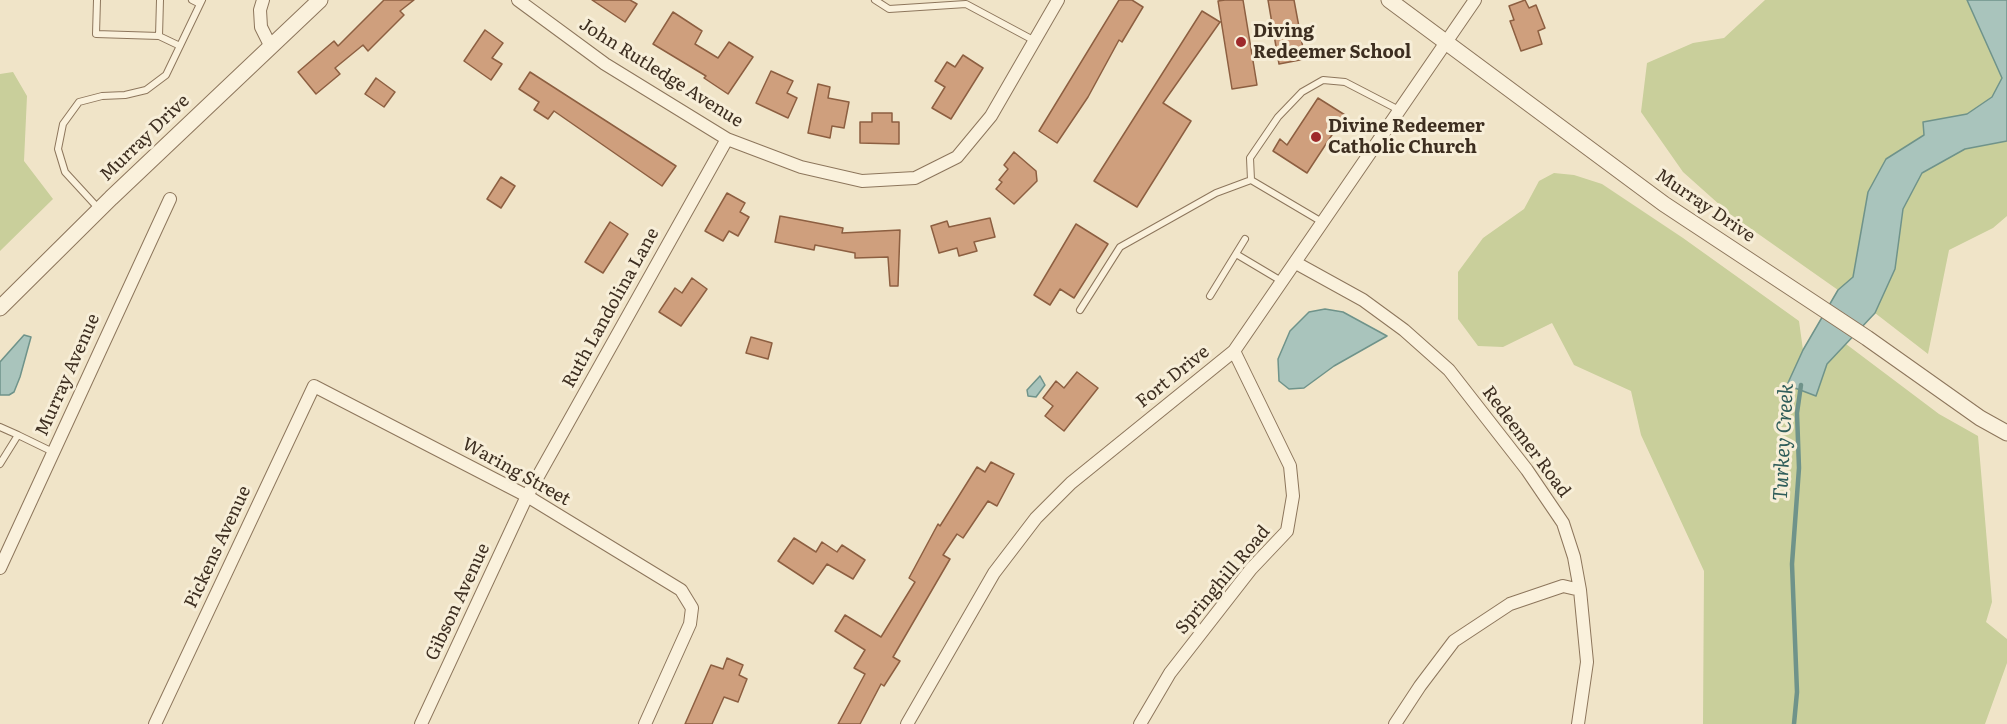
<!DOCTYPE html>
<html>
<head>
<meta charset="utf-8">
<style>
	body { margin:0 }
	canvas { display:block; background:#f0e4c8 }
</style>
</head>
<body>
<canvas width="2007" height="724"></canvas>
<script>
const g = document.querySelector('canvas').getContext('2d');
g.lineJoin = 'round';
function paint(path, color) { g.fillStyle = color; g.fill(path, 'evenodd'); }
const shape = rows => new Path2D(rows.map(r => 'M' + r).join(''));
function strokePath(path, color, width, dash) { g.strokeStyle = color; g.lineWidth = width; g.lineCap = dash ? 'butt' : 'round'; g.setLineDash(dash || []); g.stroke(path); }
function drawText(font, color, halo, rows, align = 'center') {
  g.font = font + ' Literata,serif'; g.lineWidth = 6; g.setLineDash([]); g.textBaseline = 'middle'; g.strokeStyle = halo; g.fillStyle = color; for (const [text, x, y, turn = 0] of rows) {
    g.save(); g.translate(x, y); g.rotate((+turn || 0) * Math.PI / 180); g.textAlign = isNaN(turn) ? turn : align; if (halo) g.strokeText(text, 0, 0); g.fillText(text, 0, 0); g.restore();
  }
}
paint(shape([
	[1765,0,1967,0,2002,78,1992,97,1967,115,1923,122,1924,135,1886,159,1853,277,1838,290,1730,214,1683,172,1641,112,1647,63,1693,43,1724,38],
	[13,72,27,96,24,161,53,199,0,251,0,74],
	[2007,141,2007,216,1993,228,1949,250,1928,354,1875,313,1895,269,1903,209,1922,173,1965,149],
	[1554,173,1574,175,1602,184,1683,238,1799,321,1803,350,1827,364,1846,344,1939,414,1978,436,1992,602,1986,622,2007,639,2007,663,1985,724,1703,724,1704,571,1641,435,1631,391,1574,365,1552,323,1503,347,1478,346,1458,319,1458,272,1483,238,1524,209,1539,181]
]), '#c9cf9b');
const water = shape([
	[1967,0,2007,0,2007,141,1965,149,1922,173,1903,209,1895,269,1875,313,1827,364,1816,396,1787,385,1803,350,1838,290,1853,277,1868,192,1886,159,1924,135,1923,122,1967,114,1992,97,2002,78,1967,0],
	[1325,309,1343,312,1387,336,1334,366,1304,388,1289,389,1279,381,1278,359,1290,331,1309,312,1325,309],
	[24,335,31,337,20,377,14,392,9,395,0,395,0,362,24,335],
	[1040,376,1045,385,1036,397,1028,396,1027,390,1040,376]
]);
paint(water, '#a9c4bc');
strokePath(water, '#6f938a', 1.5);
strokePath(shape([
	[1794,724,1797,692,1792,564,1799,468,1797,413,1801,385]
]), '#6f938a', 4.5);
const building = shape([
	[384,0,414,0,400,11,404,15,368,51,363,45,335,68,340,74,316,94,298,72,334,41,338,46,384,0],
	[592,0,630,0,637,4,625,22,592,0],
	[1119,0,1132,0,1143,7,1122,42,1119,40,1088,97,1057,143,1039,131,1119,0],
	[1225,0,1243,0,1257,85,1232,89,1218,1,1225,0],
	[1268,0,1294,0,1305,59,1279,64,1268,0],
	[1525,0,1529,8,1536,5,1545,28,1538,31,1542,44,1521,51,1510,21,1514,20,1509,6,1525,0],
	[1202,11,1220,22,1163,103,1191,121,1137,207,1094,181,1202,11],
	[673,12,702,31,695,44,718,58,729,42,753,57,728,94,704,78,706,76,653,44,673,12],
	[485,30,503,43,492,58,502,64,491,80,464,61,485,30],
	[963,55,983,68,951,119,932,108,945,87,935,81,947,62,955,67,963,55],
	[771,71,793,81,787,93,797,98,788,118,756,103,771,71],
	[530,72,676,166,662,186,554,111,548,119,534,110,539,102,519,89,530,72],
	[376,78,395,92,384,107,365,94,376,78],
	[818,84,830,87,828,98,849,102,844,128,832,126,830,138,808,133,818,84],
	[1318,98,1345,115,1307,173,1273,151,1280,139,1287,145,1318,98],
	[872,113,892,113,892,122,899,122,899,144,860,143,860,122,872,122,872,113],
	[1014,152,1036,171,1037,181,1014,204,996,189,1002,182,999,180,1008,169,1004,165,1014,152],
	[501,177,515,186,501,208,487,199,501,177],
	[727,193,745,203,740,212,749,217,738,236,729,231,723,241,705,231,727,193],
	[780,216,843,228,842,233,900,230,898,286,890,286,888,257,855,258,855,253,815,245,814,250,775,242,780,216],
	[990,218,995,237,974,242,977,251,959,256,957,248,939,253,931,226,947,221,949,227,990,218],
	[610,222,628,234,603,273,585,262,610,222],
	[1076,224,1108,244,1074,298,1060,289,1050,305,1034,295,1076,224],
	[692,278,707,289,681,326,659,312,675,288,682,293,692,278],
	[751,337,772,343,768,359,746,353,751,337],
	[1077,372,1098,388,1064,431,1045,416,1053,406,1043,398,1056,381,1064,388,1077,372],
	[991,462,1014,474,997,506,988,501,963,538,957,534,943,555,950,559,893,657,900,661,884,686,881,684,860,724,838,724,865,674,854,668,865,650,835,631,845,615,881,637,915,582,909,578,938,524,940,526,977,467,985,472,991,462],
	[794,538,816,552,822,542,837,552,842,545,865,560,853,579,827,564,813,584,778,561,794,538],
	[727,658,743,665,739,675,747,679,738,702,724,697,712,724,685,724,711,665,723,669,727,658]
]);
paint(building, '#cf9f7d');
strokePath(building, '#8d5f41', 1.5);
const service = shape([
	[97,0,96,34,159,36,180,46],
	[192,0,200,4],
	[875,0,889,9,966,4,1035,41],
	[159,36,160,0],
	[99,209,65,172,58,149,63,124,79,102,102,96,125,95,146,90,166,75,202,0],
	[1322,222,1251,180,1250,158,1278,117,1302,92,1323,80,1345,82,1399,110],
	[1236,254,1283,282],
	[1210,296,1245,239],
	[1080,310,1120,247,1216,193,1251,180],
	[0,427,18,435],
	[0,464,18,435,53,452]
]);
const minor = shape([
	[263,0,260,10,261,27,270,45],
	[518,0,605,64,727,139,801,167,862,181,915,178,957,157,991,116,1058,0],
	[1296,263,1363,300,1404,330,1449,370,1527,470,1563,523,1574,557,1580,590,1587,662,1578,724],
	[0,568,170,199],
	[155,724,314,386,527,496,681,590,692,608,690,624,645,724],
	[421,724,527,496,727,139],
	[907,724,994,573,1036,518,1071,483,1234,351,1475,0],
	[1140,724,1170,673,1251,569,1287,531,1293,496,1290,466,1234,351],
	[1395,724,1420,686,1454,641,1510,604,1563,586,1580,590]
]);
const tertiary = shape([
	[1389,0,1664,204,1867,338,1980,418,2007,433],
	[0,308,111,198,320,0]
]);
strokePath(service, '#8d765c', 8);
strokePath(minor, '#8d765c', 14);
strokePath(tertiary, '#8d765c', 17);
strokePath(service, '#faf1dc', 6);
strokePath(minor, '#faf1dc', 12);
strokePath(tertiary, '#faf1dc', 15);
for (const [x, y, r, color] of [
	[1241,42,6,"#9e2a2b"],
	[1316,137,6,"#9e2a2b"]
]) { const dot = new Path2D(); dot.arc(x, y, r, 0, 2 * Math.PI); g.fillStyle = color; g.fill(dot); strokePath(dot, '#f7eed8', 2); }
drawText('bold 18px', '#3d2e20', '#f7eed8', [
	["Diving",1253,32],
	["Redeemer School",1253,53],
	["Divine Redeemer",1328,127],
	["Catholic Church",1328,148]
], 'left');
drawText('18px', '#3d2e20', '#f7eed8', [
	["John Rutledge Avenue",661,73,32],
	["Murray Drive",145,138,-44],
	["Murray Drive",1705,206,34],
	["Ruth Landolina Lane",611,308,-61],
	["Murray Avenue",68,375,-66],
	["Fort Drive",1173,377,-39],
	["Redeemer Road",1526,442,53],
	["Waring Street",516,472,29],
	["Pickens Avenue",218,547,-65],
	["Springhill Road",1223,580,-50],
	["Gibson Avenue",458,602,-65]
]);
drawText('italic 20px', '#2f5d5a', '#f7eed8', [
	["Turkey Creek",1784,442,-87]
]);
</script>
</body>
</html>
